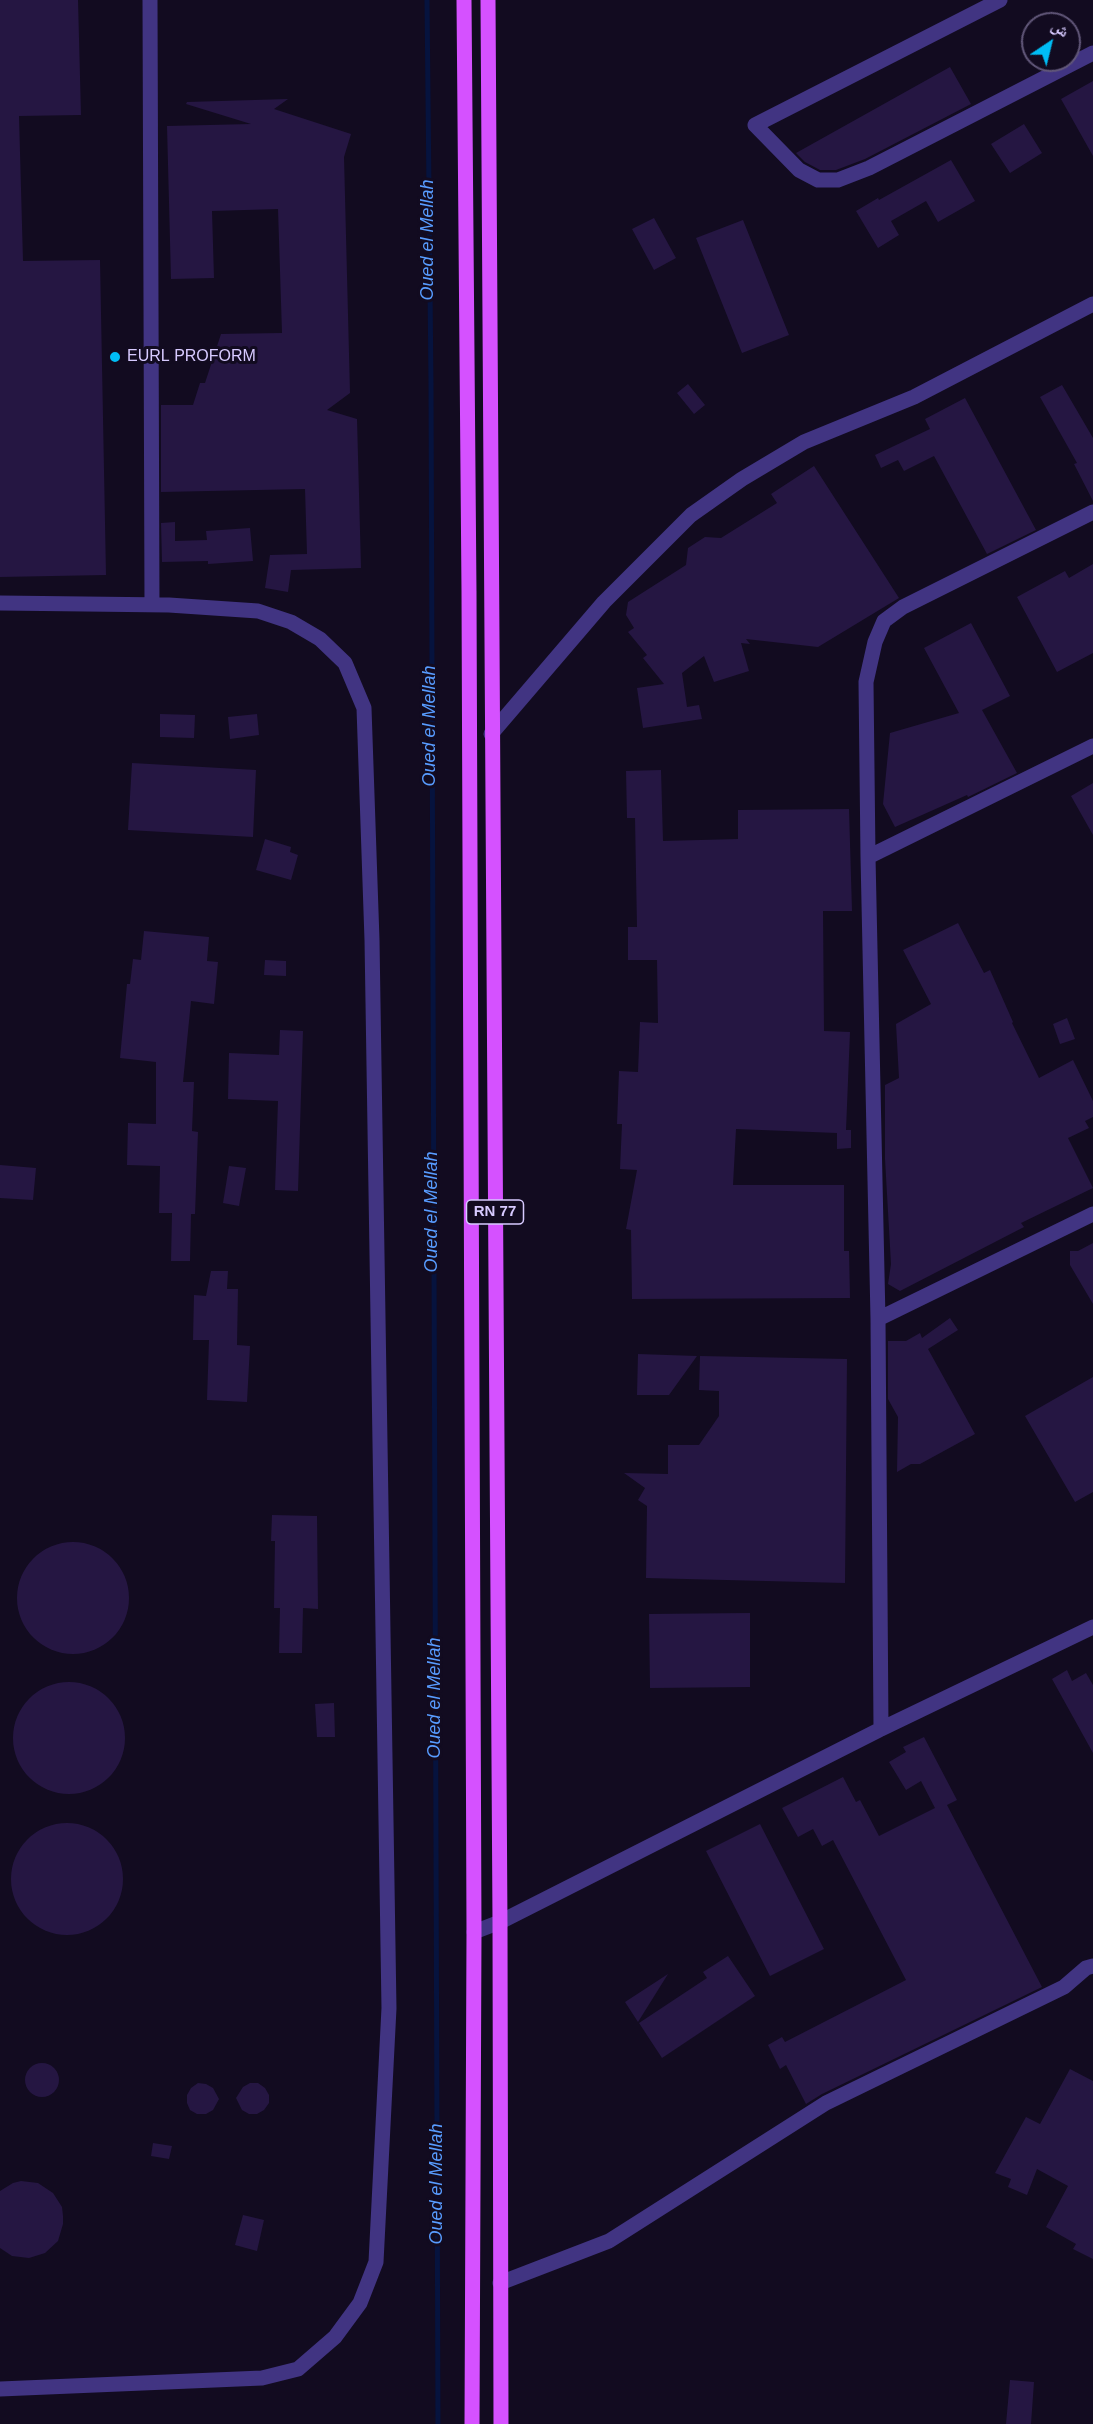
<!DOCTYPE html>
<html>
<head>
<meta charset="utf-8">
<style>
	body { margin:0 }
	#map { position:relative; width:1093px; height:2424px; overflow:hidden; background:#120b20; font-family:Arial,"Noto Naskh Arabic",sans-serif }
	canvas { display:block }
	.north { position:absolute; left:1021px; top:12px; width:60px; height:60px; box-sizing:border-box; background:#120b20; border:2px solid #615779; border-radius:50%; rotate:35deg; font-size:16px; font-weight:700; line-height:24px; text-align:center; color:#d7caff }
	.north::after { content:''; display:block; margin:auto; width:21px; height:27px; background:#00bdf5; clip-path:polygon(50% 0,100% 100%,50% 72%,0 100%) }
</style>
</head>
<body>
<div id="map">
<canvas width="1093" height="2424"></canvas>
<div class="north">ش</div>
</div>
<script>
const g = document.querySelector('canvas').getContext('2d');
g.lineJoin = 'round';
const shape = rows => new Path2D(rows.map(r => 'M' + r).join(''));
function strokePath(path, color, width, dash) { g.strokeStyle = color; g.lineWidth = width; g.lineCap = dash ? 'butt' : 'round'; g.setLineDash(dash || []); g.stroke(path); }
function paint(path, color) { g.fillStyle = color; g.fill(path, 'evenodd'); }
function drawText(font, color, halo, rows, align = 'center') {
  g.font = font + ' Arial,sans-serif'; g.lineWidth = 6; g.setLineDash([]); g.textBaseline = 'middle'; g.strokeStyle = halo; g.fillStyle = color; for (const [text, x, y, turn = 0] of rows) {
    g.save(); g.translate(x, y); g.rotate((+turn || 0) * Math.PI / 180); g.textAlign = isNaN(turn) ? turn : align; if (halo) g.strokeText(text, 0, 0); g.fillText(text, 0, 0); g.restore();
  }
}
strokePath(shape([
	[427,0,431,383,438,2424]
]), '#06133e', 5);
paint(shape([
	[0,0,78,0,81,115,19,116,23,261,100,260,106,575,0,577],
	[950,67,971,104,865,159,836,170,820,170,805,162,796,153],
	[1093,81,1093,156,1061,99],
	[288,99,274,109,351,134,344,157,350,393,327,410,357,419,361,568,291,570,288,592,265,588,270,555,307,554,305,489,161,492,161,405,193,405,200,383,205,383,221,334,282,333,278,209,212,211,214,278,171,279,167,126,251,124,186,104,187,102],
	[1024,124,1042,153,1010,173,991,144],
	[951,160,975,201,938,222,926,201,891,221,899,235,878,248,856,211,878,198,879,200],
	[654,218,676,258,654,270,632,229],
	[743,220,789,335,742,353,696,238],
	[688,384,705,405,694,414,677,393],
	[1062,385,1093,438,1093,501,1074,464,1077,463,1040,397],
	[965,398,1036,530,987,554,934,456,904,471,898,460,881,468,875,455,930,429,925,419],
	[814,466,899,598,818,647,746,639,750,644,741,643,749,671,714,682,704,656,682,673,687,707,699,705,702,719,643,728,637,688,664,684,643,658,647,655,628,632,634,628,626,615,628,602,686,565,688,548,705,537,721,538,777,503,771,494],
	[175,522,175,541,207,540,206,531,250,528,253,561,208,564,208,561,162,562,161,523],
	[1093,564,1093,653,1057,672,1017,597,1065,571,1069,578],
	[971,623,1010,696,982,710,1017,773,968,797,967,795,895,827,883,804,890,733,959,713,924,648],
	[160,714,195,715,194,738,160,737],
	[257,714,259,735,230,739,228,717],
	[132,763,256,770,253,837,128,830],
	[661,770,663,841,738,839,738,810,849,809,852,911,823,911,824,1031,850,1032,846,1130,851,1130,851,1148,837,1149,837,1133,736,1129,733,1185,844,1185,844,1251,849,1251,850,1298,632,1299,631,1230,626,1229,637,1170,620,1169,622,1124,617,1124,619,1071,638,1072,640,1022,658,1023,657,960,628,960,628,927,637,927,635,818,627,818,626,771],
	[1093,783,1093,835,1071,796],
	[265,839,291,847,290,852,298,855,291,880,256,870],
	[958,923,984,973,990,970,1013,1022,1012,1023,1039,1078,1073,1060,1093,1101,1093,1117,1085,1121,1089,1128,1068,1138,1093,1188,1021,1223,1024,1227,900,1291,888,1284,891,1264,885,1159,885,1085,899,1078,896,1024,931,1004,903,950],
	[144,931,209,937,207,961,218,962,214,1004,191,1001,183,1082,194,1082,192,1131,198,1132,195,1214,191,1214,190,1261,171,1261,172,1213,159,1213,160,1166,127,1165,128,1123,156,1124,156,1062,120,1058,127,984,130,984,133,959,141,960],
	[265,960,286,961,286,976,264,975],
	[1067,1018,1075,1039,1060,1044,1053,1024],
	[280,1030,303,1031,298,1191,275,1190,278,1101,228,1099,229,1053,279,1055],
	[0,1165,36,1168,33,1200,0,1198],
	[229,1166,246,1168,239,1206,223,1203],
	[1093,1243,1093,1304,1070,1265,1070,1251,1078,1251],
	[211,1271,228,1271,227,1289,238,1289,237,1345,250,1346,247,1402,207,1400,209,1340,193,1340,194,1295,206,1296],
	[950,1318,958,1330,928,1349,975,1434,920,1464,911,1464,897,1472,898,1417,888,1399,888,1341,906,1341,920,1333,922,1338],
	[638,1354,697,1356,669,1395,637,1395],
	[700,1356,847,1359,845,1583,646,1578,647,1506,638,1500,645,1488,624,1473,668,1474,668,1445,699,1445,719,1416,719,1391,699,1390],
	[1093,1377,1093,1492,1075,1502,1025,1416],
	[272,1515,317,1516,318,1609,303,1608,302,1653,279,1653,280,1608,274,1608,275,1541,271,1541],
	'17 1598a56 56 0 1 1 112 0a56 56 0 1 1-112 0Z',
	[750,1613,750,1687,650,1688,649,1614],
	[1067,1670,1072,1681,1086,1673,1093,1685,1093,1753,1052,1679],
	'13 1738a56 56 0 1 1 112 0a56 56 0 1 1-112 0Z',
	[334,1703,335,1737,317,1737,315,1704],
	[924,1737,957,1800,947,1805,1042,1987,822,2094,806,2104,786,2065,780,2069,768,2045,782,2037,785,2042,906,1980,833,1840,822,1846,813,1829,798,1837,782,1808,843,1777,856,1802,860,1800,879,1836,935,1808,921,1781,906,1790,889,1762,906,1752,903,1747],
	'11 1879a56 56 0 1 1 112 0a56 56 0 1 1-112 0Z',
	[760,1824,824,1949,770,1976,706,1851],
	[728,1956,755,1996,662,2058,639,2023,707,1978,703,1972],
	[668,1974,638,2022,625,2002],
	'25 2080a17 17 0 1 1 34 0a17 17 0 1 1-34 0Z',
	[1070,2069,1093,2081,1093,2259,1073,2249,1076,2244,1046,2227,1068,2186,1037,2169,1027,2195,1008,2187,1011,2179,995,2173,1026,2117,1040,2124],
	[198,2083,206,2084,213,2088,219,2099,213,2110,206,2114,197,2114,190,2110,187,2103,187,2095,191,2088],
	[250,2083,258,2083,265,2088,269,2095,269,2103,264,2110,257,2114,249,2114,242,2110,236,2098,243,2087],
	[153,2143,172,2146,169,2159,151,2156],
	[21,2181,38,2183,53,2193,62,2207,63,2216,63,2224,58,2241,45,2253,29,2258,12,2256,0,2248,0,2191,13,2183],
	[243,2215,264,2220,257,2251,235,2245],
	[1010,2380,1034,2382,1031,2424,1006,2424]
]), '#251642');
strokePath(shape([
	[150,0,152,605],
	[1000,0,755,125,799,170,818,180,838,180,869,168,1093,53],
	[0,603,169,605,258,611,291,622,320,639,345,663,364,708,372,940,389,2008,376,2262,360,2303,335,2337,298,2369,262,2378,0,2389],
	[491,734,604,602,691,515,742,479,804,442,914,397,1093,304],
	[868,857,1093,746],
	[878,1319,1093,1214],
	[881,1729,878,1319,868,857,866,682,875,642,884,621,903,607,1093,512],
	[474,1932,500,1922,881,1729,1093,1627],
	[500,2283,609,2241,826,2103,1064,1987,1086,1968,1093,1966]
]), '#413482', 15);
strokePath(shape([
	[464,0,469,591,474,1932,472,2424],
	[488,0,500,1922,501,2424]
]), '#d551ff', 15);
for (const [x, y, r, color] of [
	[115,357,6,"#00bdf5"]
]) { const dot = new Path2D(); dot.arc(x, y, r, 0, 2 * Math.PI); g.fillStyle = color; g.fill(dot); strokePath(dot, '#120b20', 2); }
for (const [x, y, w] of [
	[495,1212,57]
]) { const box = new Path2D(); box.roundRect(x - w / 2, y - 12, w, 24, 4.5); g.fillStyle = '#120b20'; g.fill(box); strokePath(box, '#d7caff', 1.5); }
drawText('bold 15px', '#d7caff', null, [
	["RN 77",495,1212]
]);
drawText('16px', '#d7caff', '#120b20', [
	["EURL PROFORM",127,357]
], 'left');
drawText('italic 18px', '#589cff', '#120b20', [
	["Oued el Mellah",428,240,-90],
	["Oued el Mellah",430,726,-90],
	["Oued el Mellah",432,1212,-90],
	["Oued el Mellah",435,1698,-90],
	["Oued el Mellah",437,2184,-90]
]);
</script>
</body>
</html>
